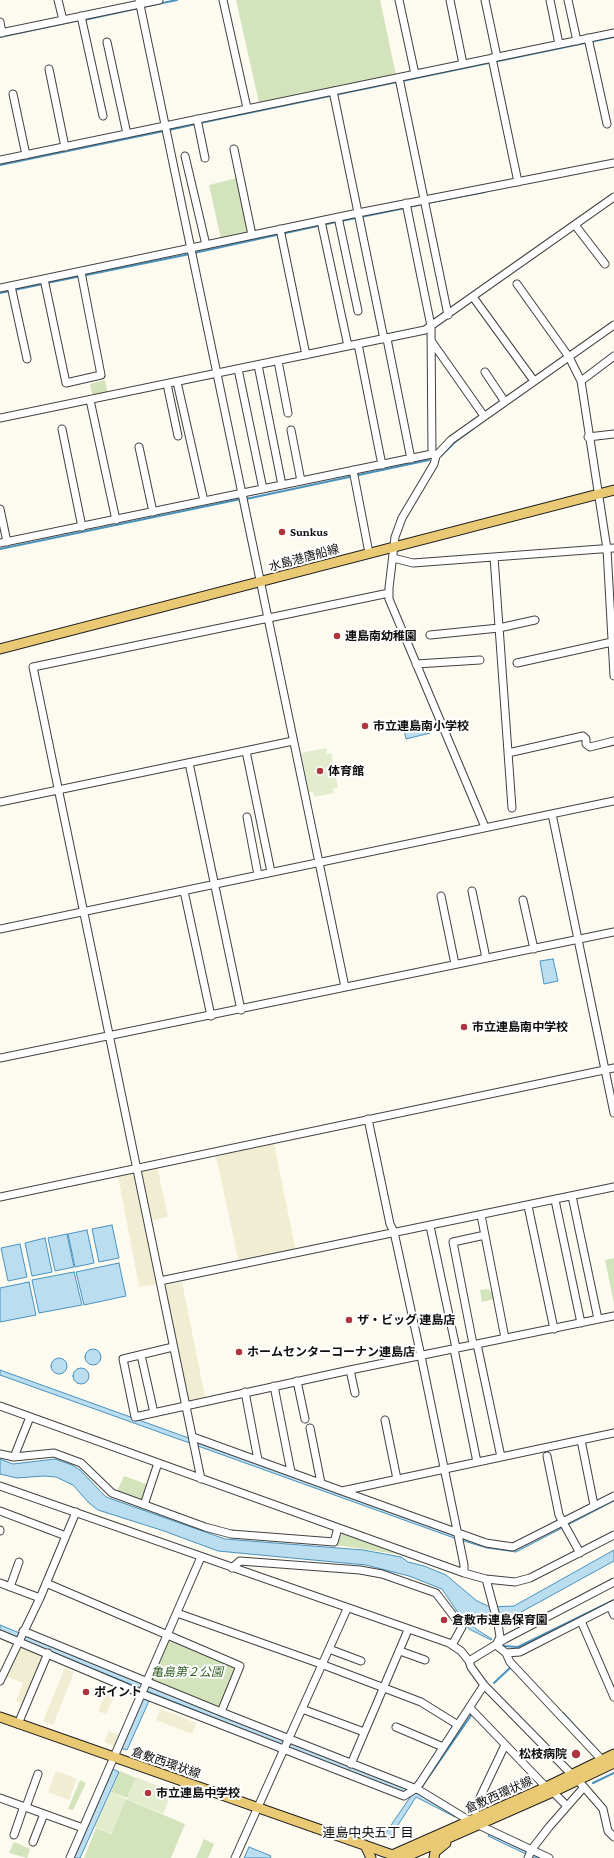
<!DOCTYPE html>
<html>
<head>
<meta charset="utf-8">
<style>
	body { margin:0 }
	canvas { display:block; background:#fdfaf0 }
</style>
</head>
<body>
<canvas width="614" height="1858"></canvas>
<script>
const g = document.querySelector('canvas').getContext('2d');
g.lineJoin = 'round';
function paint(path, color) { g.fillStyle = color; g.fill(path, 'evenodd'); }
const shape = rows => new Path2D(rows.map(r => 'M' + r).join(''));
function strokePath(path, color, width, dash) { g.strokeStyle = color; g.lineWidth = width; g.lineCap = dash ? 'butt' : 'round'; g.setLineDash(dash || []); g.stroke(path); }
function drawText(font, color, halo, rows, align = 'center') {
  g.font = font + ' "Crimson Pro","Noto Sans JP",serif'; g.lineWidth = 4; g.setLineDash([]); g.textBaseline = 'middle'; g.strokeStyle = halo; g.fillStyle = color; for (const [text, x, y, turn = 0] of rows) {
    g.save(); g.translate(x, y); g.rotate((+turn || 0) * Math.PI / 180); g.textAlign = isNaN(turn) ? turn : align; if (halo) g.strokeText(text, 0, 0); g.fillText(text, 0, 0); g.restore();
  }
}
paint(shape([
	[274,1144,296,1252,239,1263,216,1156],
	[157,1166,168,1217,151,1221,141,1173,145,1169],
	[131,1173,135,1175,158,1284,139,1287,118,1176],
	[182,1282,205,1397,187,1401,162,1286],
	[18,1645,46,1654,24,1704,16,1701,23,1683,5,1676],
	[65,1668,74,1672,53,1725,43,1721],
	[109,1686,117,1689,106,1714,98,1711],
	[161,1709,196,1723,192,1734,156,1720],
	[109,1731,121,1736,116,1747,104,1742],
	[56,1771,77,1779,69,1800,48,1792]
]), '#f1edd3');
paint(shape([
	[236,0,380,0,396,75,259,103],
	[237,178,249,231,247,233,221,239,209,185],
	[105,380,108,394,93,398,90,384],
	[614,1258,614,1304,605,1260],
	[489,1289,490,1292,494,1292,495,1299,482,1302,480,1290],
	[124,1476,149,1485,144,1498,140,1500,117,1491],
	[343,1534,403,1555,336,1545,339,1535],
	[171,1640,236,1666,220,1707,218,1709,155,1683,152,1680,167,1642],
	[120,1771,136,1778,127,1798,111,1792],
	[80,1780,86,1783,73,1810,68,1809],
	[126,1799,185,1824,171,1858,84,1858,96,1828,111,1834],
	[204,1839,214,1844,208,1858,196,1858],
	[14,1842,30,1849,27,1858,9,1853]
]), '#d3e4bd');
paint(shape([
	[326,748,327,754,331,753,338,788,333,789,334,793,314,797,313,792,309,792,301,753],
	[136,1777,172,1792,163,1814,127,1799],
	[111,1792,126,1799,112,1832,109,1833,95,1827]
]), '#e3edce');
const water = shape([
	[427,720,430,733,406,739,403,725,427,720],
	[553,959,558,981,544,984,540,961,553,959],
	[112,1225,119,1258,99,1262,92,1229,112,1225],
	[87,1230,94,1263,75,1267,68,1234,87,1230],
	[67,1234,74,1267,55,1271,48,1238,67,1234],
	[45,1238,52,1272,32,1276,25,1243,45,1238],
	[20,1244,27,1277,8,1281,1,1248,20,1244],
	[119,1263,126,1296,84,1305,76,1272,119,1263],
	[74,1272,82,1305,39,1313,32,1280,74,1272],
	[29,1282,36,1315,0,1322,0,1288,29,1282],
	'85 1357a8 8 0 1 1 16 0a8 8 0 1 1-16 0Z',
	'51 1366a8 8 0 1 1 16 0a8 8 0 1 1-16 0Z',
	'73 1376a8 8 0 1 1 16 0a8 8 0 1 1-16 0Z',
	[0,1370,197,1441,510,1548,614,1497,614,1501,516,1552,487,1548,457,1539,0,1375,0,1370],
	[0,1459,13,1464,55,1459,72,1465,80,1470,106,1497,225,1539,363,1550,401,1557,408,1562,424,1566,446,1575,477,1601,490,1607,514,1606,614,1550,614,1561,514,1616,493,1618,474,1614,469,1620,476,1629,492,1639,491,1640,469,1629,442,1589,409,1576,366,1565,218,1551,164,1531,98,1510,89,1503,73,1485,56,1477,44,1476,17,1478,0,1474,0,1459],
	[0,1625,149,1686,420,1793,422,1796,456,1815,455,1817,416,1797,389,1839,383,1837,411,1796,147,1691,0,1630,0,1625],
	[142,1698,149,1701,127,1750,120,1748,142,1698],
	[113,1769,119,1772,80,1858,74,1858,113,1769],
	[490,1832,542,1858,534,1858,488,1836,490,1832],
	[249,1847,271,1856,270,1858,244,1858,249,1847]
]);
paint(water, '#baddef');
strokePath(water, '#4993be', 1);
strokePath(shape([
	[143,7,177,0],
	[84,20,139,8],
	[0,37,80,20],
	[402,81,614,37],
	[200,123,397,82],
	[169,130,196,124],
	[0,165,164,131],
	[427,203,485,192],
	[409,207,423,204],
	[341,221,405,208],
	[194,253,336,222],
	[47,283,190,254],
	[14,290,43,284],
	[0,293,10,291],
	[441,456,455,442,474,428],
	[246,499,429,460],
	[0,549,241,499],
	[503,1646,518,1647,614,1600],
	[494,1683,512,1666],
	[563,1713,600,1753],
	[593,1783,614,1773],
	[421,1788,472,1714]
]), '#4993be', 2);
const minor = shape([
	[58,0,63,20],
	[139,0,345,987],
	[223,0,247,108],
	[399,0,415,74],
	[450,0,463,64],
	[485,0,497,57],
	[550,0,559,44],
	[568,0,577,41],
	[81,16,103,116],
	[0,22,2,33],
	[0,33,159,0],
	[588,38,607,124],
	[107,42,127,134],
	[492,58,518,182],
	[49,69,65,147],
	[399,78,448,315],
	[333,91,384,339],
	[13,94,26,155],
	[197,119,205,158],
	[234,149,252,235],
	[185,156,206,245],
	[0,160,614,33],
	[406,203,431,326,432,454,436,456],
	[338,217,358,311],
	[321,221,348,346],
	[575,225,605,264],
	[280,229,306,355],
	[44,279,66,383,101,375,81,272],
	[517,284,569,357,581,381],
	[11,286,27,359],
	[0,288,358,213,614,163],
	[473,297,534,381],
	[387,339,411,459],
	[432,342,484,416],
	[358,344,382,465],
	[614,356,581,381,607,549,614,676],
	[278,361,288,413],
	[258,365,282,485],
	[238,369,263,489],
	[485,372,505,402],
	[177,382,204,501],
	[167,384,178,436],
	[90,400,116,520],
	[0,418,425,330,614,197],
	[62,429,82,527],
	[291,430,301,481],
	[588,437,614,434],
	[139,447,153,512],
	[353,470,369,553],
	[0,509,7,542],
	[0,543,432,454],
	[494,557,512,808],
	[393,558,413,563,614,548],
	[430,635,499,628,535,620],
	[517,663,612,642],
	[416,664,480,660],
	[246,751,271,872],
	[508,753,583,736,586,739,586,744,590,747,614,741],
	[189,763,241,1010],
	[0,802,293,741],
	[552,814,614,1113],
	[247,817,258,875],
	[485,827,389,599,389,588,395,537,402,518,434,464,436,456,451,440,614,325],
	[184,891,211,1016],
	[472,891,486,958],
	[441,896,455,964],
	[523,900,534,949],
	[0,929,614,801],
	[0,1058,614,932],
	[368,1119,390,1224,394,1232,421,1356,459,1540,464,1565,464,1573],
	[572,1196,598,1319],
	[0,1197,614,1068],
	[555,1200,581,1323],
	[528,1206,554,1329],
	[481,1215,505,1338],
	[430,1226,456,1348],
	[160,1281,614,1187],
	[473,1344,453,1242,485,1235],
	[477,1344,501,1457],
	[173,1347,123,1359,135,1417,350,1370,614,1316],
	[454,1349,477,1462],
	[141,1355,154,1413],
	[350,1370,355,1393],
	[297,1381,305,1419],
	[274,1386,291,1472],
	[245,1392,258,1460],
	[0,1406,464,1573,486,1579,515,1582,530,1578,614,1535],
	[385,1420,397,1479],
	[310,1428,321,1483],
	[193,1437,342,1491,614,1433],
	[581,1440,594,1505],
	[0,1454,14,1457,54,1453,81,1463,112,1493,205,1527,231,1534,334,1542,338,1528],
	[547,1456,559,1515,580,1553],
	[14,1457,30,1417],
	[201,1479,33,667,389,593],
	[0,1486,449,1643,461,1651,469,1661,505,1639,614,1582],
	[342,1491,486,1543,513,1547,614,1496],
	[144,1505,158,1463],
	[0,1511,66,1536],
	[0,1530,0,1531],
	[232,1568,240,1561,360,1570,382,1574,436,1593,462,1627,452,1645],
	[486,1579,498,1624,500,1637,496,1645,506,1653,510,1662,602,1760],
	[0,1583,40,1598],
	[46,1583,240,1666,221,1712],
	[10,1587,19,1562],
	[610,1606,614,1615],
	[177,1613,321,1664,421,1702,458,1725],
	[581,1621,614,1697],
	[23,1631,221,1712,419,1790,470,1821,549,1858],
	[0,1634,142,1694,404,1796,415,1789,420,1783,484,1685,471,1667,469,1661],
	[329,1649,361,1661],
	[400,1651,425,1660],
	[506,1653,520,1652,614,1604],
	[0,1681,40,1598,76,1512],
	[484,1685,584,1787,603,1809,608,1831,614,1837],
	[470,1708,546,1787],
	[302,1709,364,1732],
	[18,1724,48,1653],
	[396,1727,443,1747],
	[351,1764,408,1630],
	[553,1792,567,1806],
	[0,1798,83,1828],
	[26,1807,38,1774],
	[478,1817,474,1810,505,1745],
	[14,1835,24,1806],
	[33,1842,44,1814],
	[70,1858,201,1557],
	[235,1858,347,1609],
	[528,1858,532,1849,549,1827,584,1787]
]);
const major = shape([
	[0,649,614,490],
	[0,1717,401,1858],
	[365,1845,371,1858],
	[392,1855,546,1787,614,1754],
	[403,1858,553,1792,614,1763],
	[434,1858,435,1852,446,1843]
]);
strokePath(minor, '#414141', 9);
strokePath(major, '#1f1f1f', 11);
strokePath(minor, '#fff', 7);
strokePath(major, '#e9c974', 9);
for (const [x, y, r, color] of [
	[282,532,4,"#ae353e"],
	[337,636,4,"#ae353e"],
	[365,726,4,"#ae353e"],
	[320,771,4,"#ae353e"],
	[464,1027,4,"#ae353e"],
	[349,1320,4,"#ae353e"],
	[239,1352,4,"#ae353e"],
	[444,1620,4,"#ae353e"],
	[86,1692,4,"#ae353e"],
	[576,1754,5,"#ae353e"],
	[148,1793,4,"#ae353e"]
]) { const dot = new Path2D(); dot.arc(x, y, r, 0, 2 * Math.PI); g.fillStyle = color; g.fill(dot); strokePath(dot, '#fff', 1.5); }
drawText('bold 12px', '#0e0e0e', '#fff', [
	["Sunkus",290,532],
	["連島南幼稚園",345,636],
	["市立連島南小学校",373,726],
	["体育館",328,771],
	["市立連島南中学校",472,1027],
	["ザ・ビッグ 連島店",357,1320],
	["ホームセンターコーナン連島店",247,1352],
	["倉敷市連島保育園",452,1620],
	["ポイント",94,1692],
	["松枝病院",567,1754,"right"],
	["市立連島中学校",156,1793]
], 'left');
drawText('12px', '#0e0e0e', '#fff', [
	["水島港唐船線",304,558,-15],
	["倉敷西環状線",166,1763,19],
	["倉敷西環状線",499,1795,-24]
]);
drawText('italic 12px', '#335e25', '#fff', [
	["亀島第２公園",187,1672]
]);
drawText('13px', '#0e0e0e', '#fff', [
	["連島中央五丁目",368,1833]
]);
</script>
</body>
</html>
